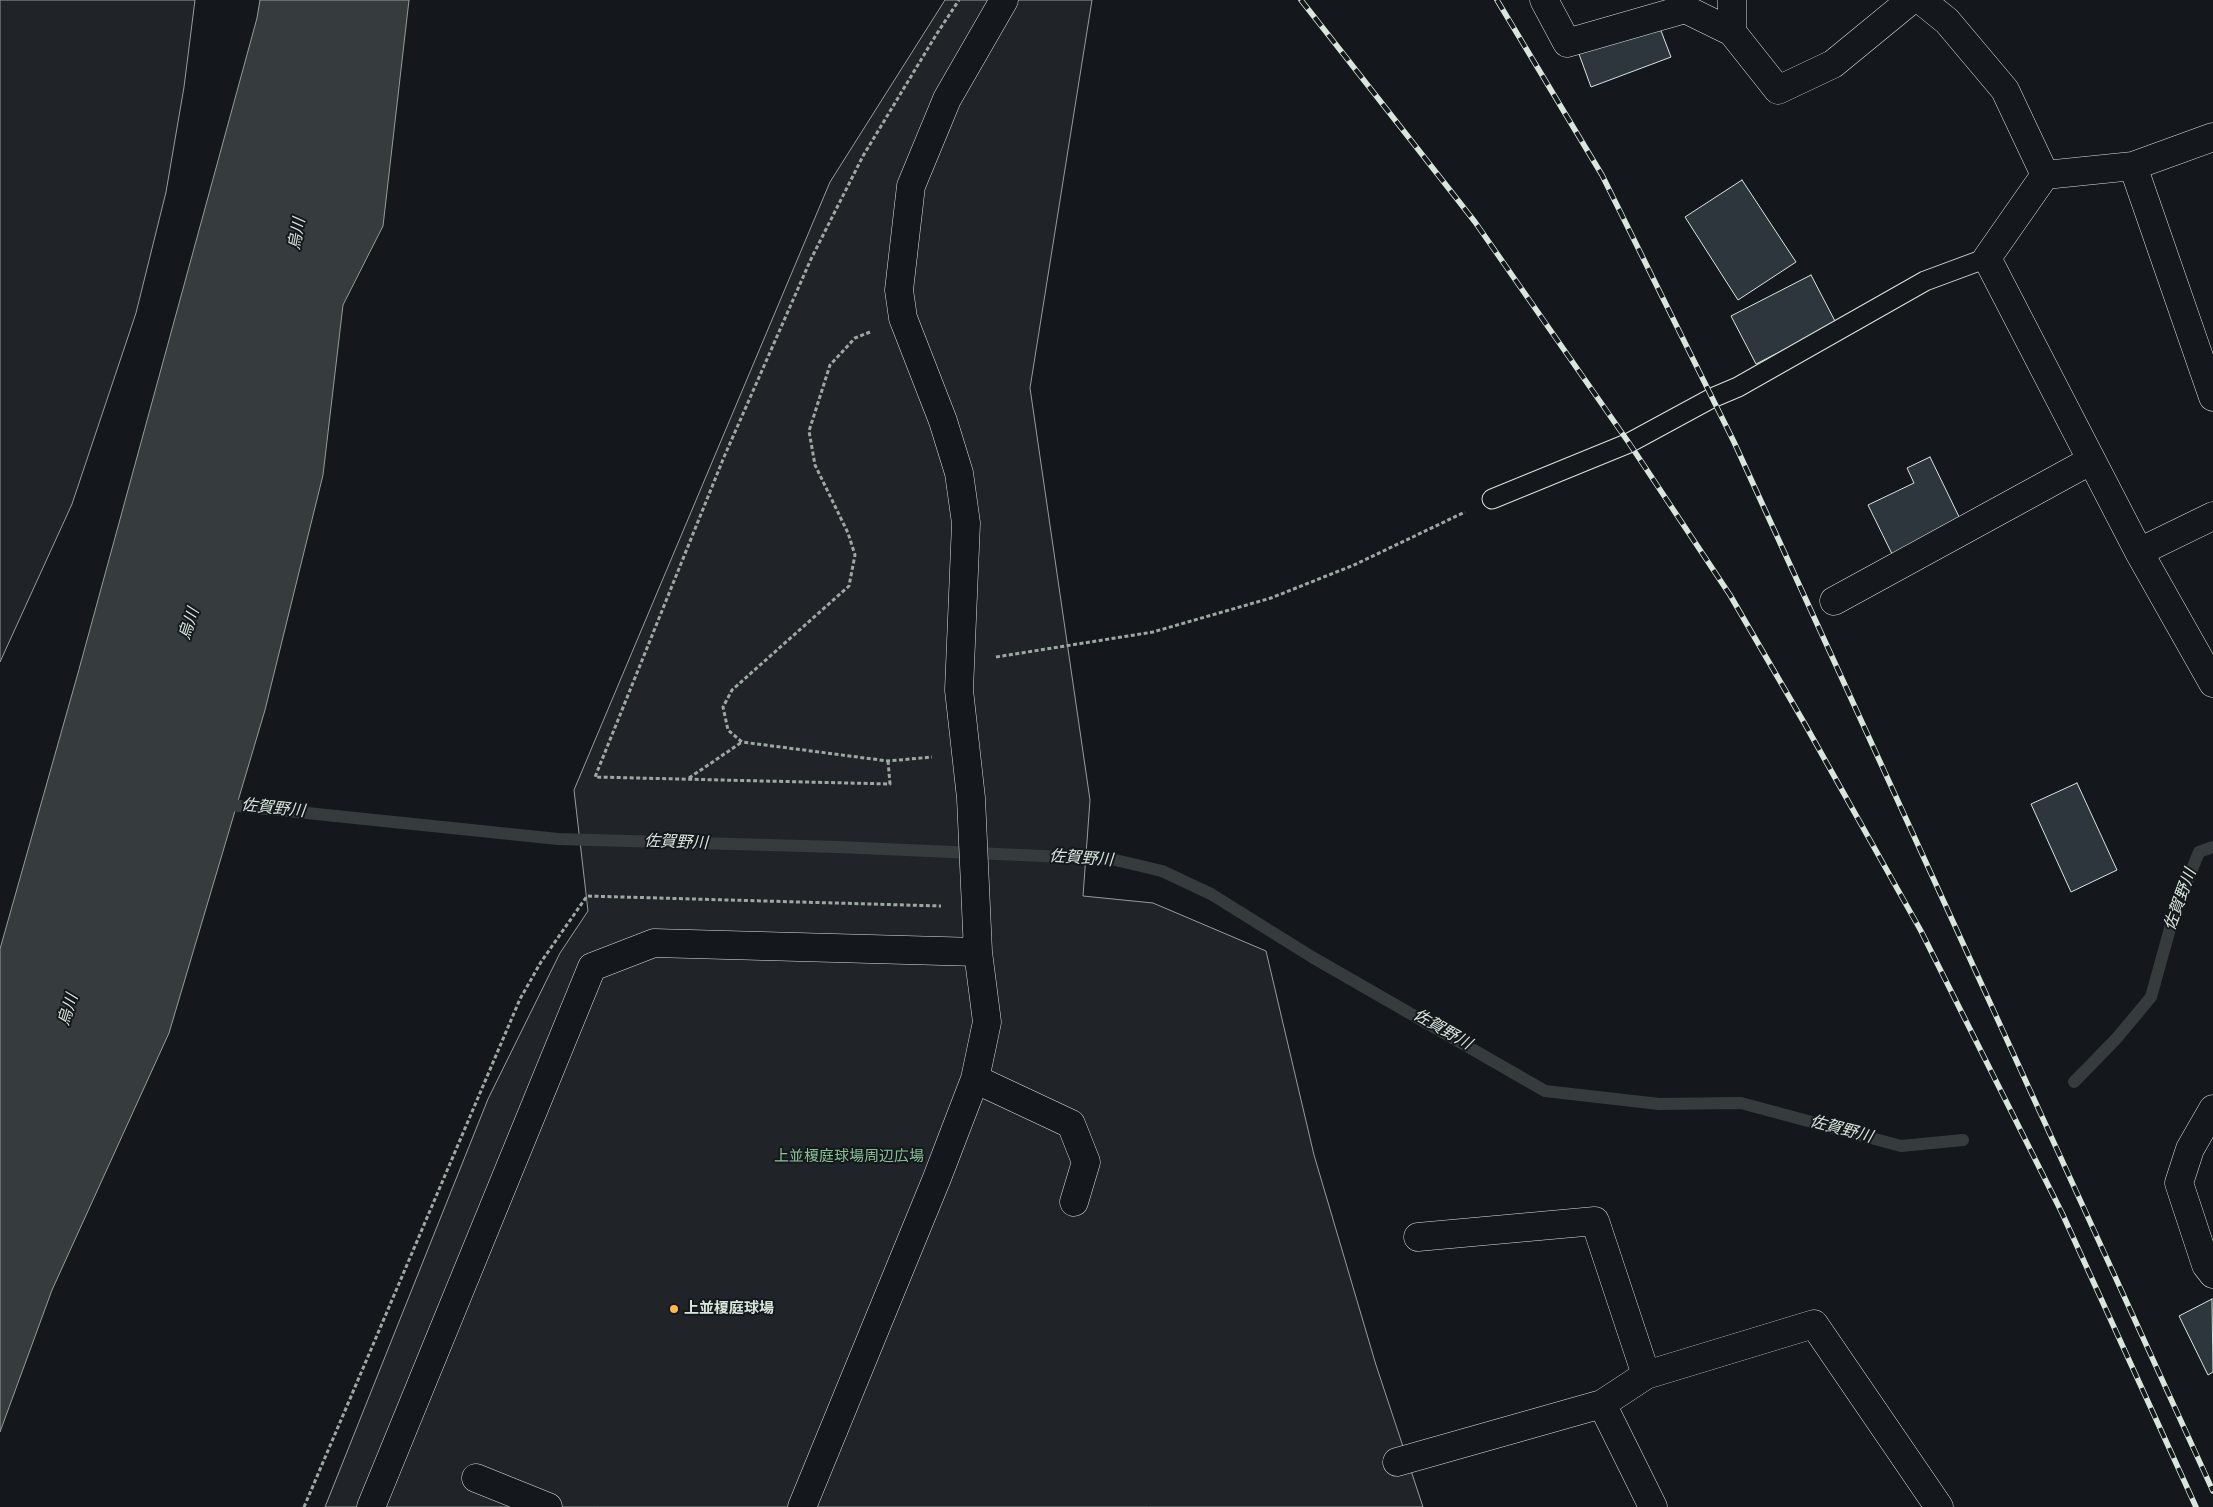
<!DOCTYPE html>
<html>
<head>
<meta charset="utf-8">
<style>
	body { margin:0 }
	canvas { display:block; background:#14181c }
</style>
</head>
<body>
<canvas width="2213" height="1507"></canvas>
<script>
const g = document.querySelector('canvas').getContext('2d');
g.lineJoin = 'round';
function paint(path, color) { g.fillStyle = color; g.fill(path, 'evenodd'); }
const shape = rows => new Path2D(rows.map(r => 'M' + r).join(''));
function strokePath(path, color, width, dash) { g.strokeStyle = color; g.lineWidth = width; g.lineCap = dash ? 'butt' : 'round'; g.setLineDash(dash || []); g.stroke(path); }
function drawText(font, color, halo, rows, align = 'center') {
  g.font = font + ' "Titillium Web","Noto Sans JP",sans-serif'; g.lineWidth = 4; g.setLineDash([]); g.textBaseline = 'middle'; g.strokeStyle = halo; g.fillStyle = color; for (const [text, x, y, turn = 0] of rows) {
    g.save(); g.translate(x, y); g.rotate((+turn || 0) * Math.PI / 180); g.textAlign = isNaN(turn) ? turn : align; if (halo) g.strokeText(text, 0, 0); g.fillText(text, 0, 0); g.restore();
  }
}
const green = shape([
	[0,0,195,0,184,87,166,192,136,313,72,504,0,662,0,0],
	[945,0,1092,0,1030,388,1090,800,1083,896,1153,903,1266,951,1314,1155,1376,1365,1423,1507,325,1507,488,1099,560,953,588,911,574,790,830,182,945,0]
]);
paint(green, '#202428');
strokePath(green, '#939e99', 1);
const water = shape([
	[260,0,409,0,383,226,343,305,323,475,265,710,169,1033,52,1290,0,1432,0,949,78,673,257,18,260,0]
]);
paint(water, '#363b3e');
strokePath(water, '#939e99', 1);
strokePath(shape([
	[220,804,558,839,838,847,1111,859,1162,871,1211,894,1312,957,1545,1091,1659,1104,1741,1103,1901,1146,1963,1140],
	[2074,1082,2116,1039,2151,997,2174,914,2199,852,2213,847]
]), '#363b3e', 12);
const building = shape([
	[1658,23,1671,57,1591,87,1579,54,1658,23],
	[1742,180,1796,262,1738,300,1685,217,1742,180],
	[1811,275,1836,323,1756,364,1731,316,1811,275],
	[1930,457,1963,525,1894,558,1868,505,1914,483,1907,468,1930,457],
	[2077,783,2117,870,2071,892,2031,804,2077,783],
	[2212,1299,2213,1372,2208,1375,2179,1316,2212,1299]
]);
paint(building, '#2c363c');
strokePath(building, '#d8e6dc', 1);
const service = shape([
	[1492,499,1629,443,1712,398,1738,387,1925,281,1987,258]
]);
const pedestrian = shape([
	[975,1079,1071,1124,1086,1162,1074,1202],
	[476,1478,548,1507],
	[371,1507,592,967,654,943,978,952],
	[802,1507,937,1178,975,1079,987,1022,978,952,971,798,959,690,966,523,959,473,943,421,903,318,899,290,911,186,947,99,1004,0]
]);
const minor = shape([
	[1544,0,1567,43,1685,9,1732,32,1778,90,1833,64,1911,0],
	[1732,0,1732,32],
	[1921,0,1947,21,2005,90,2045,175],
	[2213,137,2133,166,2045,175,1987,258,2139,552,2213,683],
	[2133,166,2213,397],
	[2139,552,2213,516],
	[1834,601,2090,461],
	[2213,1109,2190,1149,2179,1183,2206,1265,2213,1274],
	[1418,1237,1595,1221,1646,1375],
	[1602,1404,1653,1507],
	[1397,1462,1602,1404,1646,1375,1814,1324,1939,1507]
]);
strokePath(service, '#d8e6dc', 21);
strokePath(pedestrian, '#d8e6dc', 29);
strokePath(minor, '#d8e6dc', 29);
strokePath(shape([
	[870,332,855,338,830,365,809,431,815,465,848,533,855,555,849,586,732,690,723,707,728,730,742,742,888,761,932,757],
	[996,657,1153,632,1271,598,1354,565,1465,512],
	[888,761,890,784,595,777,724,457,811,259,863,156,936,35,959,0],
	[689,778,742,742],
	[304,1507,520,999,541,962,587,896,941,906]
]), '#9da8a2', 3, [4, 2.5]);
strokePath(service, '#14181c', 19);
strokePath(pedestrian, '#14181c', 28);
strokePath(minor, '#14181c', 28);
const rail = shape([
	[1301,0,1475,222,1629,443,1730,595,1806,726,1921,931,2062,1213,2196,1507],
	[1497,0,1602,175,1734,442,2213,1491]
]);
strokePath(rail, '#d8e6dc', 5.5);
strokePath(rail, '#14181c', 4, [11]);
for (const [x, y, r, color] of [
	[674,1309,5,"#ffb74d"]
]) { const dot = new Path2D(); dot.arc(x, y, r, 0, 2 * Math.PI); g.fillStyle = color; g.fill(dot); strokePath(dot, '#14181c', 2); }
drawText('15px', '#8ac095', '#14181c', [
	["上並榎庭球場周辺広場",849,1157]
]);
drawText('bold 15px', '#d8e6dc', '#14181c', [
	["上並榎庭球場",684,1309]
], 'left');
drawText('italic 16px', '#d8e6dc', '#14181c', [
	["烏川",298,234,-80],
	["烏川",190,624,-72],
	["佐賀野川",273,809,6],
	["佐賀野川",676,843,2],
	["佐賀野川",1081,859,4],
	["佐賀野川",2181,900,-70],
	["烏川",69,1010,-73],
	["佐賀野川",1442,1030,30],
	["佐賀野川",1841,1130,15]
]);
</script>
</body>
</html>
